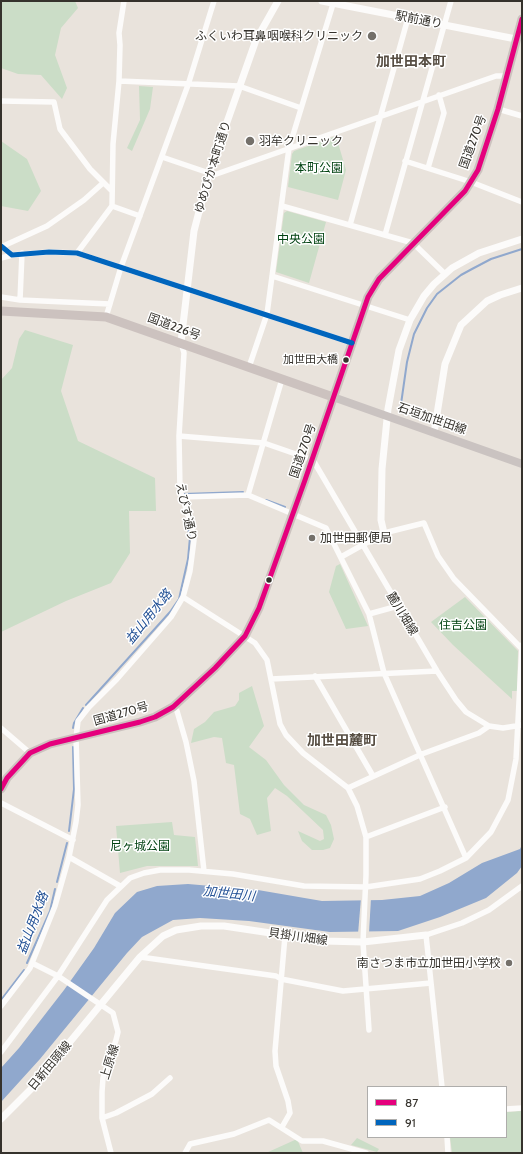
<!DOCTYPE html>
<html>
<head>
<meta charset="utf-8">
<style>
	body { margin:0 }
	#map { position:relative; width:523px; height:1154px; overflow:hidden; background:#e9e3dc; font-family:Cabin,sans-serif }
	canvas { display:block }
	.frame { position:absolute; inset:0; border:2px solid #35322c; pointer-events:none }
	.legend { position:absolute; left:367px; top:1086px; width:140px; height:52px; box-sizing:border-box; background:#fff; border:1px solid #aeadab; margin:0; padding:5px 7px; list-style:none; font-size:12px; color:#35322c }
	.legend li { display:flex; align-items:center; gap:8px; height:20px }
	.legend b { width:20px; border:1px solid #aeadab }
</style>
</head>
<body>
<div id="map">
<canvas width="523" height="1154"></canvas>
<div class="frame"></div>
<ul class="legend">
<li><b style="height:5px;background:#e5007d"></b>87</li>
<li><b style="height:5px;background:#0065bd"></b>91</li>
</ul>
</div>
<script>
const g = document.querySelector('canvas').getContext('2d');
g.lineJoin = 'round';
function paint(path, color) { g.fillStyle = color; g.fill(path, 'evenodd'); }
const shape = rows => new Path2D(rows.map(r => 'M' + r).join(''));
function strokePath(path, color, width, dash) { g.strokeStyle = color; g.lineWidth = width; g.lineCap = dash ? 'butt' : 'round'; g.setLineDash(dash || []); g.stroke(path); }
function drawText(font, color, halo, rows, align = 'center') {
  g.font = font + ' Cabin,"Noto Sans JP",sans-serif'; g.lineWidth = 3; g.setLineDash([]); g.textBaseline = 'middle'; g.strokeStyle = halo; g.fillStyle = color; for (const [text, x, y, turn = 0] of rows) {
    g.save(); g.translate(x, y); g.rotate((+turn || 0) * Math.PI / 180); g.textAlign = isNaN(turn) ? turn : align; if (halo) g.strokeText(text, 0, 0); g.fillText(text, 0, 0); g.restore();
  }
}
paint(shape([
	[1,1,75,1,78,8,61,28,55,55,67,88,62,99,41,75,18,74,1,68],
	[139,86,153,87,150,109,132,151,127,148,140,120],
	[336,136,346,170,338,200,288,187,292,154,294,151],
	[1,141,27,159,41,191,28,211,1,206],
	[287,211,326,222,309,283,276,272,284,213],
	[25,330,73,345,61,391,78,441,155,478,156,511,129,511,130,553,111,583,66,601,1,632,1,380,12,368,19,339],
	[340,564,355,597,368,626,346,629,329,592,336,566],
	[465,597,518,651,517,691,512,691,512,699,453,645,431,622],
	[252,686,264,726,249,747,266,760,284,785,304,805,326,815,331,825,334,839,330,848,323,850,312,850,302,841,298,831,320,841,324,839,323,830,287,796,275,788,267,798,271,831,257,835,250,819,240,814,234,765,226,763,222,738,214,737,191,743,194,729,205,722,214,712,235,706,239,700,239,693],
	[172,822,174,835,195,837,198,866,147,866,120,873,116,826],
	[522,1111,522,1153,452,1153,450,1137,506,1137,506,1112],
	[357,1138,379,1149,377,1152,351,1145],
	[297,1139,303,1153,266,1153]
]), '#cbddc7');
paint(shape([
	[522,845,522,866,517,873,486,898,440,917,398,931,330,932,249,921,200,918,173,920,142,937,127,953,40,1059,1,1102,1,1068,19,1048,64,990,94,948,115,913,137,892,157,886,188,884,258,890,322,901,382,900,420,896,449,883,482,863,520,849]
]), '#90a8cd');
paint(shape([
	[361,898,371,898,369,933,358,934]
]), '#e9e3dc');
strokePath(shape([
	[400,411,407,362,414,334,427,308,437,294,461,275,472,269,491,259,522,249],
	[183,494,243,492],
	[266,500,285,507],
	[86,705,170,612,179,599,188,559,190,537,187,525],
	[73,728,74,723,83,708],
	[69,831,74,789,73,747],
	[57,882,67,843],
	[27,963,50,911,55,889],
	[1,1000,24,970]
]), '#90a8cd', 2);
strokePath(shape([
	[124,1,119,33,120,45,119,81,113,144,112,206,140,216],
	[119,81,239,86,301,108],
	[1,101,54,102,60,129,90,169,112,191],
	[498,109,522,116],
	[162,157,209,173],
	[405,161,471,182,522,202],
	[428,168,444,113,439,95],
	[208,177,496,76,506,76],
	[282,206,413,243,445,274],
	[350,225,408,18],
	[385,235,451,1],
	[1,246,12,255,49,252,77,253,352,343],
	[1,247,47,226,84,200,103,183],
	[22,253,20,300,110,304],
	[77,253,112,206],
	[1,258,13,255],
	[272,276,410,320],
	[1,297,20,300],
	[106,317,121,267,188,85,214,1],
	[249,367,267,314,289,148,333,4],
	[179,436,264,443,313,460,437,671,456,700,466,712,489,726,503,728,522,725],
	[248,495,282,379],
	[182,497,248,495,326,528,369,614,384,673,466,858],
	[341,557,384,533,424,523,438,556,454,579,522,649],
	[183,597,255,643,267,660,280,724,286,735,303,753,348,788,357,806,366,837,366,875,363,942,369,1030],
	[369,614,398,606],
	[315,676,373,776],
	[271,679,437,671],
	[173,707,177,711,186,742,194,781,204,871],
	[1,728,30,753],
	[348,788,422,754,479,733,489,726],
	[1,803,73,840],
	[366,837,445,807],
	[69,857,120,886],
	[140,957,276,976,281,979,343,991,431,983],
	[32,963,58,976,113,1013,118,1032,116,1040,103,1078,102,1092,102,1118,111,1153],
	[1,1006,30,968,55,906,69,857,76,822,78,805,76,738,78,721,89,707,117,679,171,617,183,597,190,571,194,540,192,528,180,490,179,436,184,353,181,342],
	[1,1052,58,976,107,900,130,878,144,873,160,870,189,870,233,874,304,886,366,887,420,879,440,871,466,858,491,832,508,800,516,759,522,645],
	[442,1087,426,935,462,923,489,910,522,886],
	[506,1109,522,1108],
	[102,1118,116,1113,152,1094,170,1078],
	[282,1127,290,1113,288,1101,276,1066,275,1051,285,936],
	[447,1137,448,1153],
	[185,1153,190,1144,234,1134,269,1120,302,1141,323,1141,366,1153]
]), '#fcfbfa', 5.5);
strokePath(shape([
	[322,1,516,39],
	[181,342,194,231,209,173,256,40,278,1],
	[434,433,445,364,461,325,487,301,500,295,522,288],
	[384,533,381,520,382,469,388,409,399,350,410,320,424,296,434,284,452,268,479,253,522,239],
	[1,1119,31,1089,140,957,163,936,176,930,201,926,224,926,324,941,363,942,426,935]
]), '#fcfbfa', 7);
strokePath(shape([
	[333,397,522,464]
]), '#cac3c1', 8);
strokePath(shape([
	[1,311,106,317,333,397],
	[1,789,7,778,30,753,50,744,140,722,155,717,173,707,215,668,245,636,259,608,305,480,368,297,379,279,465,191,478,170,498,109,522,19]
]), '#ccc2bf', 9);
strokePath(shape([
	[1,789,7,778,30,753,50,744,140,722,155,717,173,707,215,668,245,636,259,608,305,480,368,297,379,279,465,191,478,170,498,109,522,19]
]), '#e5007d', 5);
strokePath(shape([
	[1,246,12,255,49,252,77,253,352,343]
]), '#0065bd', 5);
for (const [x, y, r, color] of [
	[372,36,5,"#74706a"],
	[250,141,5,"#74706a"],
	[346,360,3.5,"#35322c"],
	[312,538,4,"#74706a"],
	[269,580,3.5,"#35322c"],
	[509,963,4,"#74706a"]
]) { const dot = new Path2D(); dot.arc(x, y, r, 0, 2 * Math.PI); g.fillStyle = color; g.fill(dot); strokePath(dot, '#fff', 1.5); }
drawText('11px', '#35322c', '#fff', [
	["加世田大橋",338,360]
], 'right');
drawText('12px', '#35322c', '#fff', [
	["駅前通り",419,20,11],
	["国道270号",473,142,-70],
	["ゆめぴか本町通り",213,167,-73],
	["国道226号",174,327,20],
	["石垣加世田線",432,419,19],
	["国道270号",303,451,-71],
	["えびす通り",186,512,78],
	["麓川畑線",402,614,59],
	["国道270号",121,714,-16],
	["貝掛川畑線",298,937,8],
	["上原線",110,1062,-73],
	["日新田頭線",50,1066,-50]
]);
drawText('12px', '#35322c', '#fff', [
	["ふくいわ耳鼻咽喉科クリニック",363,36],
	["羽牟クリニック",259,141,"left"],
	["加世田郵便局",320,538,"left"],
	["南さつま市立加世田小学校",501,963]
], 'right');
drawText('12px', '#004211', '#fff', [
	["本町公園",319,168],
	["中央公園",301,239],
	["住吉公園",463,625],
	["尼ヶ城公園",140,846]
]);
drawText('italic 13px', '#235196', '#fff', [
	["益山用水路",149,617,-51],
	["加世田川",229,894,6],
	["益山用水路",33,923,-69]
]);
drawText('bold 14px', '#574e43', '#fff', [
	["加世田本町",411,62],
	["加世田麓町",342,741]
]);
</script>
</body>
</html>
